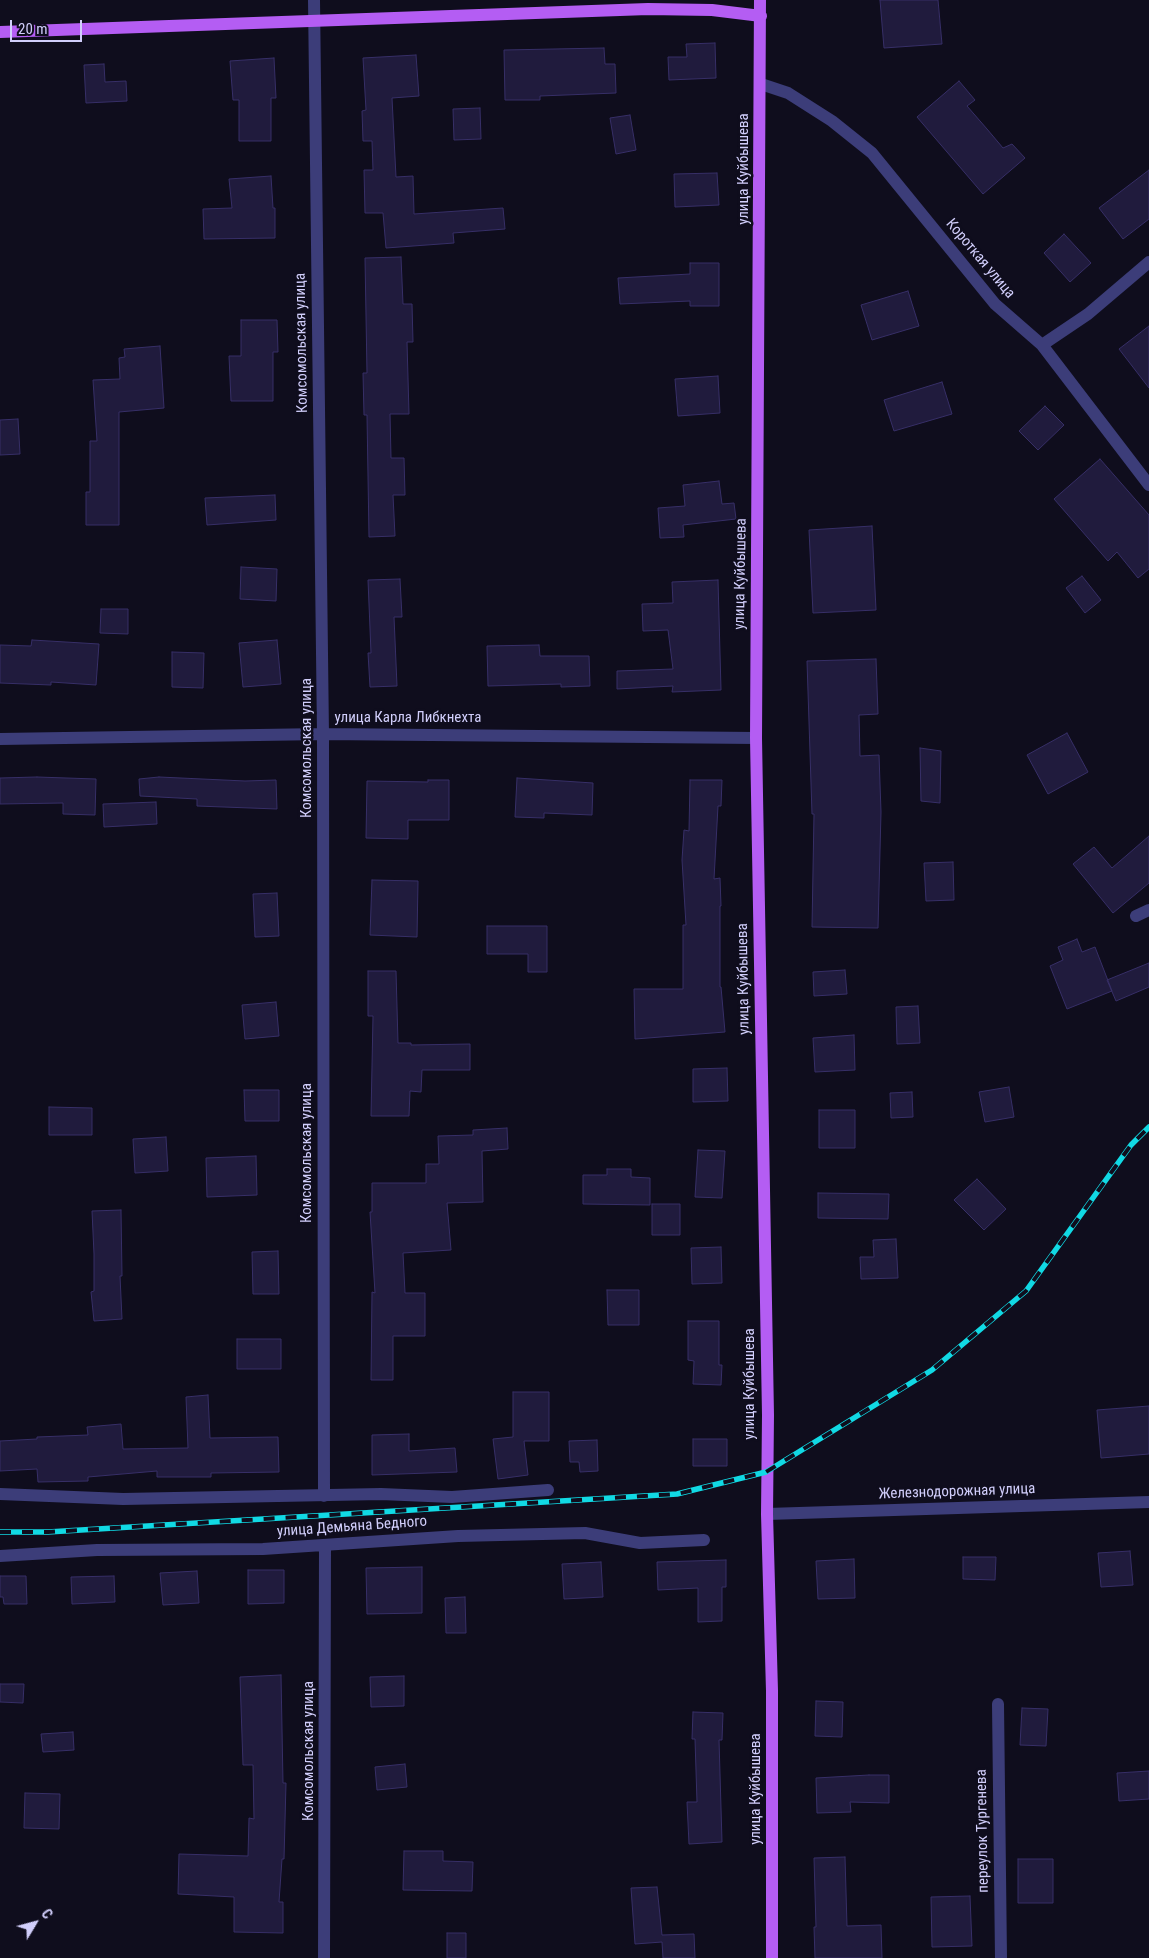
<!DOCTYPE html>
<html>
<head>
<meta charset="utf-8">
<style>
	body { margin:0 }
	#map { position:relative; width:1149px; height:1958px; overflow:hidden; background:#0f0d1d; font-family:"Roboto Condensed",sans-serif }
	canvas { display:block }
	.north { position:absolute; left:10px; top:1898px; width:50px; height:50px; -webkit-text-stroke:4px #0f0d1d; paint-order:stroke; rotate:53deg; font-size:14px; font-weight:700; line-height:20px; text-align:center; color:#d1cefb }
	.north::after { content:''; display:block; margin:auto; width:18px; height:22px; background:#d1cefb; clip-path:polygon(50% 0,100% 100%,50% 72%,0 100%) }
	.scale { position:absolute; left:10px; top:20px; width:72px; height:22px; box-sizing:border-box; border:2px solid #d1cefb; border-top:0; padding-left:6px; font-size:15px; line-height:18px; white-space:nowrap; color:#d1cefb; -webkit-text-stroke:4px #0f0d1d; paint-order:stroke }
</style>
</head>
<body>
<div id="map">
<canvas width="1149" height="1958"></canvas>
<div class="north">С</div>
<div class="scale">20 m</div>
</div>
<script>
const g = document.querySelector('canvas').getContext('2d');
g.lineJoin = 'round';
function paint(path, color) { g.fillStyle = color; g.fill(path, 'evenodd'); }
const shape = rows => new Path2D(rows.map(r => 'M' + r).join(''));
function strokePath(path, color, width, dash) { g.strokeStyle = color; g.lineWidth = width; g.lineCap = dash ? 'butt' : 'round'; g.setLineDash(dash || []); g.stroke(path); }
function drawText(font, color, halo, rows, align = 'center') {
  g.font = font + ' "Roboto Condensed",sans-serif'; g.lineWidth = 5; g.setLineDash([]); g.textBaseline = 'middle'; g.strokeStyle = halo; g.fillStyle = color; for (const [text, x, y, turn = 0] of rows) {
    g.save(); g.translate(x, y); g.rotate((+turn || 0) * Math.PI / 180); g.textAlign = isNaN(turn) ? turn : align; if (halo) g.strokeText(text, 0, 0); g.fillText(text, 0, 0); g.restore();
  }
}
const building = shape([
	[880,0,938,0,942,44,884,48,880,0],
	[715,43,716,78,669,80,668,57,687,57,686,44,715,43],
	[604,48,605,64,615,64,616,93,540,96,540,100,505,100,504,50,604,48],
	[416,55,419,96,392,98,396,177,413,176,414,214,503,208,505,229,453,233,454,243,386,248,383,213,365,213,364,170,373,170,372,141,363,141,362,111,366,110,363,58,416,55],
	[274,58,276,98,271,98,271,141,239,141,239,100,233,100,230,61,274,58],
	[104,64,105,82,126,81,127,101,86,103,84,65,104,64],
	[959,81,975,100,967,106,987,129,1003,148,1012,144,1025,158,983,194,917,117,959,81],
	[480,108,481,139,454,140,453,109,480,108],
	[630,115,636,150,616,154,610,118,630,115],
	[1149,170,1149,219,1123,239,1099,208,1149,170],
	[717,173,719,205,675,207,674,174,717,173],
	[271,176,273,208,275,208,275,238,204,239,203,209,232,208,229,179,271,176],
	[1064,234,1091,263,1070,282,1044,253,1064,234],
	[401,257,403,304,412,304,413,342,407,342,409,414,390,414,391,458,404,458,405,495,393,495,395,536,369,537,367,415,364,415,363,373,367,373,365,258,401,257],
	[690,263,719,263,719,306,690,306,690,301,620,304,618,278,690,274,690,263],
	[908,291,919,326,872,340,861,305,908,291],
	[241,320,277,320,278,352,273,352,273,401,231,401,229,356,241,356,241,320],
	[1149,326,1149,388,1119,349,1149,326],
	[160,346,164,408,119,412,119,525,86,525,86,492,90,492,90,441,97,441,93,380,120,379,119,358,125,357,124,349,160,346],
	[718,376,720,413,678,416,675,379,718,376],
	[942,382,952,414,894,431,884,400,942,382],
	[1045,406,1064,425,1038,450,1019,431,1045,406],
	[18,419,20,454,0,455,0,420,18,419],
	[1100,459,1149,515,1149,569,1138,578,1117,552,1108,561,1054,499,1100,459],
	[719,481,722,504,734,503,736,519,683,525,684,537,660,538,658,508,685,506,683,485,719,481],
	[275,495,276,520,207,525,205,498,275,495],
	[872,526,876,610,813,613,809,530,872,526],
	[241,567,277,569,276,601,240,599,241,567],
	[1082,576,1101,600,1085,613,1066,588,1082,576],
	[400,579,402,617,394,617,397,686,370,687,368,653,371,653,368,580,400,579],
	[718,580,721,690,672,692,673,686,617,689,617,671,673,669,668,630,643,631,642,604,673,603,672,582,718,580],
	[101,609,128,609,128,634,100,633,101,609],
	[32,640,99,644,96,685,51,682,51,685,0,683,0,645,31,646,32,640],
	[277,640,281,684,243,687,239,643,277,640],
	[539,645,540,656,589,656,590,686,561,687,561,684,488,686,487,646,539,645],
	[172,652,204,653,203,688,172,687,172,652],
	[876,659,878,714,859,715,860,756,879,755,881,812,878,928,812,927,814,814,812,814,807,661,876,659],
	[1067,733,1088,772,1048,794,1027,755,1067,733],
	[920,748,941,751,940,803,921,801,920,748],
	[37,777,96,779,95,815,63,814,63,803,0,804,0,778,37,777],
	[159,777,245,781,276,780,277,809,197,806,197,799,140,796,139,779,159,777],
	[517,778,593,783,592,815,544,813,544,818,515,817,517,778],
	[428,780,449,780,449,820,408,820,408,839,366,838,367,781,428,782,428,780],
	[690,780,722,780,721,806,718,806,714,879,720,878,721,906,720,906,720,987,721,987,725,1032,635,1039,634,989,683,989,683,925,686,925,682,860,684,830,689,831,690,780],
	[156,802,157,824,104,827,103,804,156,802],
	[1149,836,1149,883,1113,913,1073,864,1094,847,1112,868,1149,836],
	[953,862,954,900,926,901,924,863,953,862],
	[372,880,418,881,417,937,370,935,372,880],
	[277,893,279,936,255,937,253,894,277,893],
	[487,926,547,926,547,972,528,972,528,954,487,954,487,926],
	[1077,939,1082,952,1095,947,1112,991,1067,1009,1050,966,1063,960,1058,947,1077,939],
	[1149,963,1149,987,1116,1001,1107,980,1149,963],
	[845,970,847,994,814,996,813,972,845,970],
	[368,971,396,971,398,1043,411,1043,411,1045,470,1044,470,1070,422,1070,421,1092,410,1091,409,1116,371,1116,373,1016,368,1016,368,971],
	[276,1002,279,1036,245,1039,242,1005,276,1002],
	[918,1006,920,1043,897,1044,896,1007,918,1006],
	[854,1035,855,1070,815,1072,813,1038,854,1035],
	[727,1068,728,1101,693,1102,693,1069,727,1068],
	[1009,1087,1014,1117,985,1122,979,1092,1009,1087],
	[244,1090,279,1090,279,1121,245,1121,244,1090],
	[912,1092,913,1117,891,1118,890,1093,912,1092],
	[49,1107,92,1108,92,1135,49,1135,49,1107],
	[819,1110,855,1110,855,1148,819,1148,819,1110],
	[507,1128,508,1149,482,1151,483,1202,447,1203,451,1250,403,1253,405,1293,425,1293,425,1336,393,1336,393,1380,371,1380,372,1292,375,1293,370,1212,372,1212,372,1183,426,1183,426,1164,439,1164,438,1136,473,1135,473,1130,507,1128],
	[166,1137,168,1171,135,1173,133,1139,166,1137],
	[698,1150,725,1151,722,1198,695,1197,698,1150],
	[256,1156,257,1195,207,1197,206,1158,256,1156],
	[607,1169,631,1169,631,1177,650,1178,650,1205,583,1204,583,1175,607,1175,607,1169],
	[977,1179,1006,1209,984,1230,954,1200,977,1179],
	[818,1193,889,1194,888,1219,818,1218,818,1193],
	[652,1204,680,1204,680,1235,652,1235,652,1204],
	[121,1210,122,1276,120,1276,122,1319,94,1321,91,1292,94,1291,94,1254,92,1211,121,1210],
	[896,1239,898,1278,861,1279,860,1257,874,1257,873,1240,896,1239],
	[721,1247,722,1283,692,1284,691,1248,721,1247],
	[278,1251,279,1294,253,1294,252,1252,278,1251],
	[607,1290,639,1290,639,1325,608,1325,607,1290],
	[688,1321,719,1321,719,1365,722,1365,721,1385,693,1384,694,1361,688,1360,688,1321],
	[237,1339,281,1339,281,1369,237,1369,237,1339],
	[513,1392,549,1392,549,1441,524,1441,528,1475,498,1479,493,1439,513,1437,513,1392],
	[208,1395,210,1438,278,1437,279,1472,211,1473,211,1477,157,1477,157,1471,88,1477,88,1481,38,1482,37,1469,0,1471,0,1441,37,1439,37,1437,88,1435,87,1427,121,1424,123,1449,188,1448,186,1397,208,1395],
	[1149,1406,1149,1454,1101,1458,1097,1410,1149,1406],
	[409,1434,409,1451,455,1448,457,1472,372,1475,372,1435,409,1434],
	[693,1439,727,1439,727,1466,693,1466,693,1439],
	[597,1440,598,1471,580,1472,579,1462,570,1462,569,1441,597,1440],
	[1130,1551,1133,1585,1101,1587,1098,1553,1130,1551],
	[963,1557,996,1557,995,1580,963,1579,963,1557],
	[854,1559,855,1598,818,1599,816,1561,854,1559],
	[726,1560,726,1587,722,1587,722,1621,698,1622,698,1588,658,1590,657,1562,726,1560],
	[601,1562,603,1597,564,1599,562,1564,601,1562],
	[422,1567,422,1613,367,1614,366,1568,422,1567],
	[248,1570,284,1570,284,1603,248,1604,248,1570],
	[197,1571,199,1603,163,1605,160,1573,197,1571],
	[0,1576,26,1576,27,1604,4,1604,3,1597,0,1597,0,1576],
	[114,1576,115,1602,72,1604,71,1577,114,1576],
	[465,1597,466,1633,446,1633,445,1598,465,1597],
	[281,1675,283,1783,286,1783,284,1859,282,1859,279,1902,283,1902,283,1933,234,1932,234,1897,178,1894,179,1854,248,1856,249,1818,254,1819,253,1765,243,1765,240,1677,281,1675],
	[404,1676,404,1706,371,1707,370,1677,404,1676],
	[0,1684,24,1684,23,1703,0,1702,0,1684],
	[816,1701,843,1702,842,1737,815,1736,816,1701],
	[1022,1708,1048,1709,1046,1746,1020,1745,1022,1708],
	[693,1712,723,1713,722,1740,719,1740,722,1842,689,1844,687,1802,697,1802,695,1739,692,1739,693,1712],
	[73,1732,74,1750,43,1752,41,1734,73,1732],
	[405,1764,407,1787,377,1790,375,1767,405,1764],
	[1149,1771,1149,1799,1119,1801,1117,1773,1149,1771],
	[869,1775,889,1775,889,1803,850,1802,851,1812,817,1813,816,1778,869,1775],
	[25,1793,60,1794,59,1829,24,1828,25,1793],
	[404,1851,443,1851,443,1861,473,1862,472,1891,403,1890,404,1851],
	[845,1857,847,1926,881,1925,882,1958,815,1958,814,1927,816,1927,814,1858,845,1857],
	[1018,1859,1053,1859,1053,1903,1018,1903,1018,1859],
	[657,1887,662,1935,694,1934,695,1958,663,1958,662,1942,635,1944,631,1888,657,1887],
	[970,1896,972,1946,932,1947,931,1897,970,1896],
	[447,1933,466,1933,466,1958,447,1958,447,1933]
]);
paint(building, '#201b3d');
strokePath(building, '#372f67', 1);
strokePath(shape([
	[314,0,323,734,324,1496],
	[761,84,788,93,832,121,872,153,995,304,1042,345,1149,485],
	[1042,345,1088,314,1149,262],
	[0,739,323,734,756,738],
	[1136,916,1149,910],
	[0,1494,123,1499,381,1494,452,1497,548,1490],
	[767,1514,1149,1502],
	[0,1556,97,1550,263,1549,458,1536,585,1533,640,1543,704,1540],
	[998,1704,1001,1958],
	[324,1958,325,1545]
]), '#3c3d79', 12);
strokePath(shape([
	[760,0,756,738,768,1415,767,1514,772,1691,772,1958],
	[0,32,648,9,712,10,761,16]
]), '#b45df3', 12);
const rail = shape([
	[0,1532,48,1532,677,1494,766,1472,932,1370,1026,1291,1131,1145,1149,1127]
]);
strokePath(rail, '#11d9e4', 5.5);
strokePath(rail, '#0f0d1d', 4, [11]);
drawText('15px', '#d1cefb', '#0f0d1d', [
	["улица Куйбышева",744,169,-90],
	["Короткая улица",980,259,50],
	["Комсомольская улица",302,343,-91],
	["улица Куйбышева",741,574,-89],
	["улица Карла Либкнехта",408,718],
	["Комсомольская улица",307,748,-90],
	["улица Куйбышева",744,979,-91],
	["Комсомольская улица",307,1153,-90],
	["улица Куйбышева",750,1384,-90],
	["Железнодорожная улица",957,1492,-2],
	["улица Демьяна Бедного",352,1527,-4],
	["Комсомольская улица",309,1751,-90],
	["улица Куйбышева",756,1789,-90],
	["переулок Тургенева",983,1831,-91]
]);
</script>
</body>
</html>
